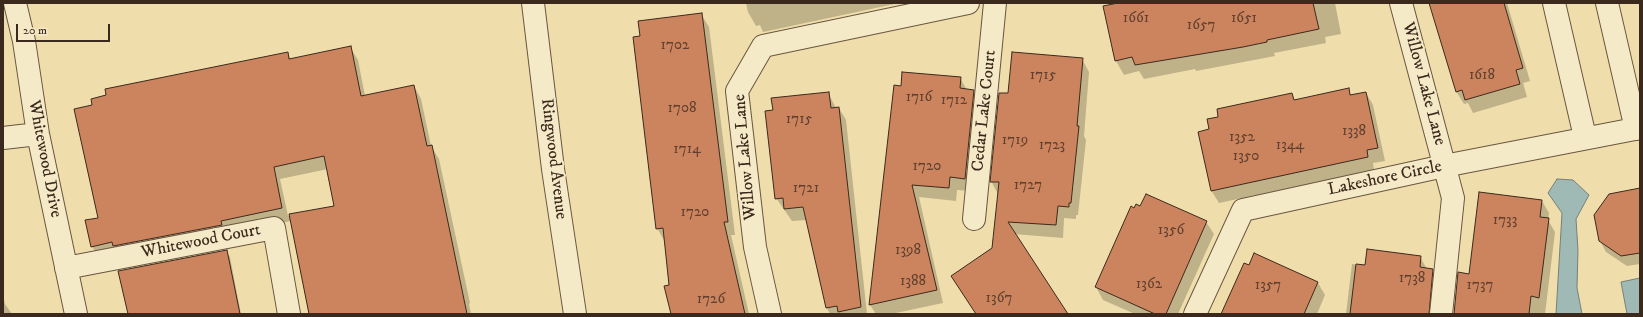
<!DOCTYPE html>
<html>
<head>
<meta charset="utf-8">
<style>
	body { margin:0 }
	#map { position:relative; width:1643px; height:317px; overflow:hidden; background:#efdeab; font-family:"IM FELL DW Pica",serif }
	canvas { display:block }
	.frame { position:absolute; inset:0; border:4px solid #3c291d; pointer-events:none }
	.scale { position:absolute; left:16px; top:24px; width:94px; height:18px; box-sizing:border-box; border:2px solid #3c291d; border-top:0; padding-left:5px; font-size:12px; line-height:14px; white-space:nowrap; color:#3c291d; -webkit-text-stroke:3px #f5eac8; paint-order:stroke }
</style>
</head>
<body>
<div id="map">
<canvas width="1643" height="317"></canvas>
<div class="frame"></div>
<div class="scale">20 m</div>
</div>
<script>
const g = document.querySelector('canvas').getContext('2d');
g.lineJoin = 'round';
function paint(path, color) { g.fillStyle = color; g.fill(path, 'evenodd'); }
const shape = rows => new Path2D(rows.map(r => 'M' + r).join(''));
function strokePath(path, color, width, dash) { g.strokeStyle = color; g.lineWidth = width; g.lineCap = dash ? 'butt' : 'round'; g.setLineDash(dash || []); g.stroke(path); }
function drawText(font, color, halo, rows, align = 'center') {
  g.font = font + ' "IM FELL DW Pica",serif'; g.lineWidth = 4; g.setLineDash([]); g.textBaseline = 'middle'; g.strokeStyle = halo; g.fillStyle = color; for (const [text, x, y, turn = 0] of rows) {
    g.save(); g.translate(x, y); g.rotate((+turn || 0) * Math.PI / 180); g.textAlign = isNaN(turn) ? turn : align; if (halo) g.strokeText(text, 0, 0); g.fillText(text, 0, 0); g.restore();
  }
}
const water = shape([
	[1557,179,1573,180,1589,195,1576,219,1578,250,1577,288,1582,314,1556,314,1562,213,1548,193,1557,179],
	[1640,278,1640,314,1627,314,1621,282,1640,278]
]);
paint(water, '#9fb9b4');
strokePath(water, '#777f78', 1);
paint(shape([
	[746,3,899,3,763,32,760,25,756,26,748,12],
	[1118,3,1335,3,1341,34,1325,37,1326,43,1274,53,1275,56,1196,71,1195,69,1144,79,1139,71,1124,75,1116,61,1105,7],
	[1430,3,1507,3,1530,81,1523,83,1527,97,1473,113,1468,103,1464,104,1456,91],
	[701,14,709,27,735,235,731,235,749,314,671,314,665,242,657,228,641,37],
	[350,47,358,60,365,96,414,86,421,99,431,146,439,159,470,303,469,304,471,314,310,314,291,221,99,259,92,246,99,219,287,53,291,59],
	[328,169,335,206,288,216,280,179],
	[1082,59,1089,72,1084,136,1086,140,1078,215,1076,215,1076,219,1064,218,1063,238,1014,234,1067,314,976,314,993,249,998,194,991,181,1008,95],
	[960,78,967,90,973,91,981,103,972,191,957,190,956,201,919,197,943,303,891,314,876,314,870,305,902,87],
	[1348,90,1352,96,1366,93,1373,105,1385,161,1373,163,1374,170,1219,203,1211,190,1210,130,1220,117,1292,95,1295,101],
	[828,93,836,108,839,108,846,120,867,314,830,314,827,308,807,220,792,221,776,198,774,111],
	[1640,193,1640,264,1627,266,1606,252,1600,241],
	[1542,201,1549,213,1548,220,1555,232,1545,314,1455,314,1470,275],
	[1141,207,1206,222,1214,234,1178,314,1135,314,1103,300,1096,287,1131,208,1135,209],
	[226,251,230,257,241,314,128,314],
	[1420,257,1427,269,1432,270,1440,282,1438,314,1346,314,1352,264,1365,266],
	[1318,283,1325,295,1317,314,1222,314],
	[3,295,5,304,12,314,3,314]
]), '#0003');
const building = shape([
	[1118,3,1313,3,1319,29,1267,40,1267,42,1243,47,1135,65,1132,57,1115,61,1103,6,1118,3],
	[1429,3,1504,3,1523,68,1516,70,1520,84,1465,100,1462,90,1456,92,1429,3],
	[702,13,728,222,724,222,745,314,671,314,664,286,669,285,663,228,656,229,633,37,640,36,638,21,702,13],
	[351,46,361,96,414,85,427,146,432,145,467,314,309,314,289,214,334,206,324,156,274,167,282,208,221,221,222,225,113,246,112,242,91,247,85,220,98,218,74,109,92,105,91,99,106,95,105,89,288,52,289,59,351,46],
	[1012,52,1083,58,1077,126,1079,126,1071,203,1069,203,1069,207,1058,206,1056,225,1008,222,1068,314,976,314,951,276,992,248,999,182,990,182,999,93,1008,93,1012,52],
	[902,72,961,77,960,88,974,90,965,179,950,177,949,188,912,185,937,290,869,305,894,85,901,86,902,72],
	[1349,88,1350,95,1366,92,1378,148,1367,150,1368,157,1211,191,1198,132,1209,129,1207,119,1218,117,1217,109,1292,93,1294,100,1349,88],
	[829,92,831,108,839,107,861,307,838,312,837,306,826,308,803,207,784,209,783,198,775,199,765,111,773,110,771,98,829,92],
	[1640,188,1640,253,1621,256,1599,241,1594,215,1609,194,1640,188],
	[1479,192,1542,200,1540,217,1549,218,1539,298,1531,296,1529,314,1454,314,1458,272,1469,274,1479,192],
	[1146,194,1207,221,1166,314,1155,314,1095,287,1131,206,1134,208,1136,204,1140,206,1146,194],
	[1367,249,1421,256,1420,267,1433,269,1429,314,1350,314,1356,264,1365,265,1367,249],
	[227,250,240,314,128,314,118,271,227,250],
	[1254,253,1318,282,1304,314,1221,314,1244,263,1249,265,1254,253]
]);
paint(building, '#cc845f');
strokePath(building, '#3c291d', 1);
const minor = shape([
	[15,3,24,41,38,134,76,314],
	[533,3,553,169,575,314],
	[1401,3,1453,198,1441,314],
	[1554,3,1585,137],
	[1607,3,1636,129],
	[3,138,38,134],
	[974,219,995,3],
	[66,268,274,228,289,314],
	[770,314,755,247,737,91,763,46,968,3],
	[1195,314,1243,210,1444,166,1640,128]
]);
strokePath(minor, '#695640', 24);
strokePath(minor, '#f5eac8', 22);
drawText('15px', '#60402e', null, [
	["1661",1136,19],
	["1651",1244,19],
	["1657",1201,26],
	["1702",675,46],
	["1715",1043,76],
	["1618",1482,76],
	["1716",919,98],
	["1712",954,101],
	["1708",682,109],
	["1715",799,120],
	["1338",1354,132],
	["1352",1242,138],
	["1719",1015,141],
	["1723",1052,146],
	["1344",1290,146],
	["1714",687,150],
	["1350",1246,157],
	["1720",927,167],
	["1727",1028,186],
	["1721",806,189],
	["1720",695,213],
	["1733",1505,221],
	["1356",1171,231],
	["1398",908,251],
	["1738",1412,279],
	["1388",913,282],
	["1362",1149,285],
	["1357",1268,286],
	["1737",1480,286],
	["1367",999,299],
	["1726",711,300]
]);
drawText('17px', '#3c291d', '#f5eac8', [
	["Willow Lake Lane",1423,84,75],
	["Cedar Lake Court",985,111,-84],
	["Willow Lake Lane",746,157,-95],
	["Whitewood Drive",44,159,79],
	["Ringwood Avenue",553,159,83],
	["Lakeshore Circle",1385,179,-12],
	["Whitewood Court",201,242,-11]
]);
</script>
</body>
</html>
